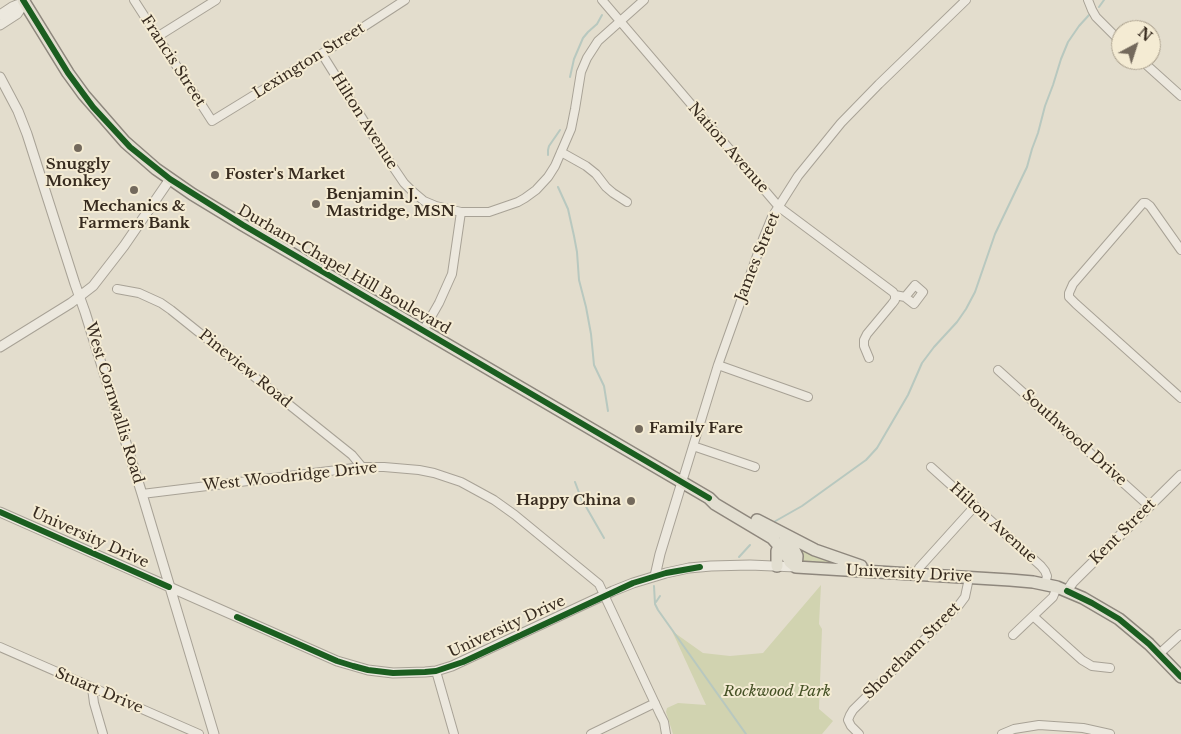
<!DOCTYPE html>
<html>
<head>
<meta charset="utf-8">
<style>
	body { margin:0 }
	#map { position:relative; width:1181px; height:734px; overflow:hidden; background:#e3ddcd; font-family:"Libre Baskerville",serif }
	canvas { display:block }
	.north { position:absolute; left:1111px; top:20px; width:50px; height:50px; box-sizing:border-box; background:#f4ebd3; border:1px solid #a89e8b; border-radius:50%; rotate:40deg; font-size:14px; font-weight:700; line-height:20px; text-align:center; color:#372b1f }
	.north::after { content:''; display:block; margin:auto; width:18px; height:22px; background:#73695c; clip-path:polygon(50% 0,100% 100%,50% 72%,0 100%) }
</style>
</head>
<body>
<div id="map">
<canvas width="1181" height="734"></canvas>
<div class="north">N</div>
</div>
<script>
const g = document.querySelector('canvas').getContext('2d');
g.lineJoin = 'round';
function paint(path, color) { g.fillStyle = color; g.fill(path, 'evenodd'); }
const shape = rows => new Path2D(rows.map(r => 'M' + r).join(''));
function strokePath(path, color, width, dash) { g.strokeStyle = color; g.lineWidth = width; g.lineCap = dash ? 'butt' : 'round'; g.setLineDash(dash || []); g.stroke(path); }
function drawText(font, color, halo, rows, align = 'center') {
  g.font = font + ' "Libre Baskerville",serif'; g.lineWidth = 4; g.setLineDash([]); g.textBaseline = 'middle'; g.strokeStyle = halo; g.fillStyle = color; for (const [text, x, y, turn = 0] of rows) {
    g.save(); g.translate(x, y); g.rotate((+turn || 0) * Math.PI / 180); g.textAlign = isNaN(turn) ? turn : align; if (halo) g.strokeText(text, 0, 0); g.fillText(text, 0, 0); g.restore();
  }
}
paint(shape([
	[796,543,841,564,802,561],
	[821,585,819,624,822,629,819,709,833,721,822,734,673,734,666,712,667,708,678,703,706,705,672,631,703,653,730,656,763,653]
]), '#d1d3b0');
strokePath(shape([
	[1099,7,1104,0],
	[570,77,574,59,583,38,588,32,597,24,602,15],
	[548,155,548,150,549,146,560,130],
	[558,187,568,209,574,236,577,252,579,280,586,307,591,334,594,365,604,386,608,411],
	[575,482,581,498,604,538],
	[772,523,802,506,866,460,877,448,908,395,922,363,934,347,957,322,966,309,975,292,995,234,1027,167,1032,149,1038,133,1045,106,1053,85,1061,59,1068,42,1079,26,1089,15],
	[739,557,750,545],
	[654,586,655,604,658,610,746,734],
	[656,602,660,596]
]), '#b8c8bf', 2);
const minor = shape([
	[134,0,212,121,331,48,405,0],
	[602,0,779,207,893,292,895,295],
	[1088,0,1092,10,1096,17,1121,42],
	[157,37,216,0],
	[322,54,387,158,404,183,411,190,424,201,436,206,461,212,489,212,518,202,525,198,536,190,548,177,555,166,571,129,575,109,581,72,587,58,598,41,644,0],
	[1141,60,1181,96],
	[561,152,586,166,596,174,606,187,613,193,627,202],
	[1181,250,1150,206,1146,203,1143,203,1073,284,1069,293,1069,297,1076,304,1181,398],
	[117,289,139,293,161,303,171,310,352,455,362,467],
	[895,295,905,297,914,304,923,292,915,285,905,297],
	[423,331,439,303,452,274,461,212],
	[869,358,864,346,864,340,867,334,892,304,895,300,895,295],
	[718,365,808,397],
	[998,370,1149,506],
	[693,446,755,467],
	[931,467,1041,566,1045,571,1047,576,1045,584],
	[682,482,718,365,763,239,772,217,798,176,841,123,879,84,966,0],
	[142,494,362,467,384,467,419,470,434,473,461,482,494,500,515,515,599,584,660,714,664,722,666,734],
	[916,575,919,568,975,506],
	[1033,616,1082,660,1092,666,1110,668],
	[1013,635,1053,597,1057,587],
	[0,647,199,734],
	[1159,654,1181,634],
	[436,671,454,734],
	[92,688,94,703,103,734],
	[591,734,655,703],
	[859,734,851,726,848,720,850,715,853,710,959,605,965,597,969,578],
	[1002,734,1014,729,1039,725,1083,728,1110,734]
]);
const tertiary = shape([
	[0,15,12,7,24,2],
	[0,25,17,14,25,2],
	[0,77,18,111,27,134,75,284,85,312,142,494,214,734],
	[0,347,71,303,93,286,124,246,170,179],
	[0,512,337,661,368,670,393,673,425,672,436,671,452,666,613,591,633,583,666,573,689,568,711,566,750,565,796,567],
	[655,576,660,554,682,482],
	[1067,591,1073,582,1181,475]
]);
const primary = shape([
	[23,0,68,73,84,95,125,142,156,169,192,194,243,225,709,498,715,504,772,538,779,546,784,550,790,562,796,567],
	[757,520,815,550,861,566],
	[785,538,795,552,797,556,796,567],
	[777,566,777,551,779,546],
	[796,567,1010,580,1033,582,1057,587,1083,598,1119,619,1149,644,1181,677]
]);
strokePath(minor, '#a8a296', 10);
strokePath(tertiary, '#a8a296', 11);
strokePath(primary, '#8e877d', 14);
strokePath(minor, '#ece8de', 8);
strokePath(tertiary, '#ece8de', 9);
strokePath(primary, '#e2ded0', 11);
strokePath(shape([
	[23,0,68,73,93,107,130,147,170,179,243,225,709,498],
	[0,512,169,587],
	[1067,591,1092,603,1119,619,1149,644,1181,677],
	[237,617,337,661,353,666,368,670,393,673,425,672,436,671,463,662,633,583,666,573,700,567]
]), '#1b5e20', 6);
for (const [x, y, r, color] of [
	[78,148,5,"#73695c"],
	[215,175,5,"#73695c"],
	[134,190,5,"#73695c"],
	[316,204,5,"#73695c"],
	[639,429,5,"#73695c"],
	[631,501,5,"#73695c"]
]) { const dot = new Path2D(); dot.arc(x, y, r, 0, 2 * Math.PI); g.fillStyle = color; g.fill(dot); strokePath(dot, '#f4ebd3', 2); }
drawText('15px', '#372b1f', '#f4ebd3', [
	["Francis Street",173,61,57],
	["Lexington Street",309,61,-32],
	["Hilton Avenue",364,121,58],
	["Nation Avenue",728,148,49],
	["James Street",758,257,-68],
	["Durham-Chapel Hill Boulevard",344,270,30],
	["Pineview Road",245,369,39],
	["West Cornwallis Road",114,403,73],
	["Southwood Drive",1074,438,42],
	["West Woodridge Drive",290,477,-6],
	["Hilton Avenue",993,523,42],
	["Kent Street",1123,532,-45],
	["University Drive",90,538,24],
	["University Drive",909,574,3],
	["University Drive",507,627,-25],
	["Shoreham Street",912,651,-45],
	["Stuart Drive",99,691,23]
]);
drawText('bold 15px', '#372b1f', '#f4ebd3', [
	["Snuggly",78,165,"center"],
	["Monkey",78,182,"center"],
	["Foster's Market",225,175],
	["Benjamin J.",326,195],
	["Mastridge, MSN",326,212],
	["Mechanics &",134,207,"center"],
	["Farmers Bank",134,224,"center"],
	["Family Fare",649,429],
	["Happy China",621,501,"right"]
], 'left');
drawText('italic 15px', '#465226', '#f4ebd3', [
	["Rockwood Park",777,692]
]);
</script>
</body>
</html>
